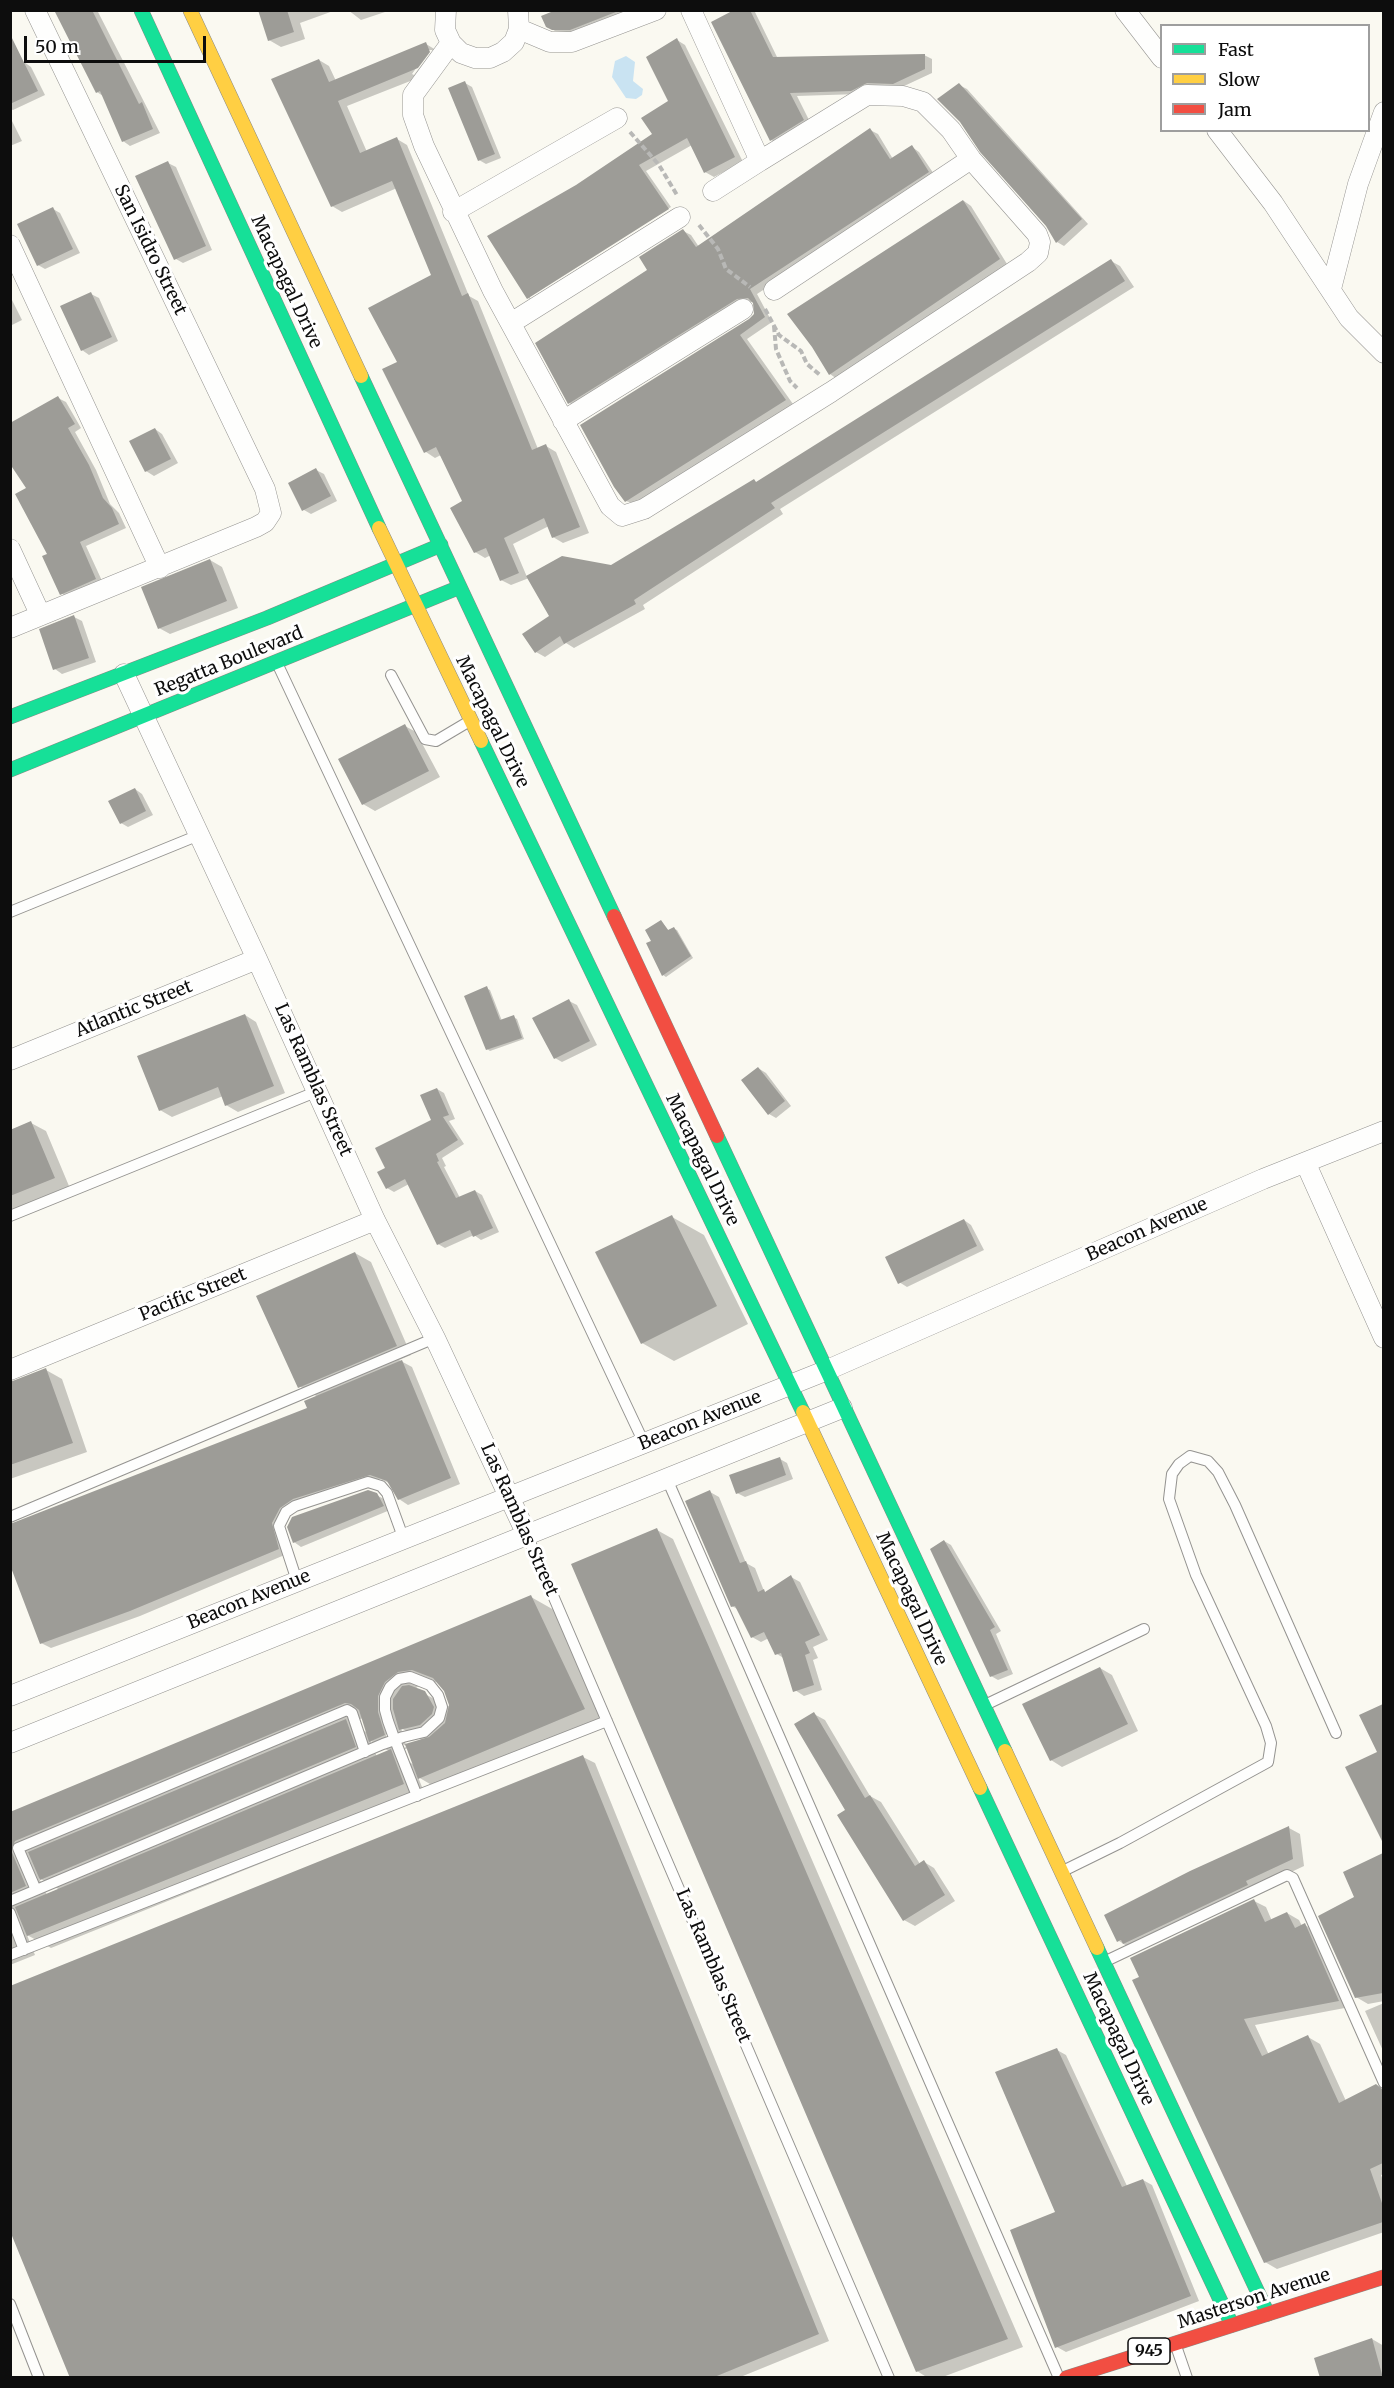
<!DOCTYPE html>
<html>
<head>
<meta charset="utf-8">
<style>
	body { margin:0 }
	#map { position:relative; width:1394px; height:2388px; overflow:hidden; background:#faf9f1; font-family:Merriweather,serif }
	canvas { display:block }
	.frame { position:absolute; inset:0; border:12px solid #0d0d0d; pointer-events:none }
	.legend { position:absolute; left:1160px; top:24px; width:210px; height:108px; box-sizing:border-box; background:#fff; border:2px solid #9e9e9e; margin:0; padding:8px 10px; list-style:none; font-size:18px; color:#0d0d0d }
	.legend li { display:flex; align-items:center; gap:12px; height:30px }
	.legend b { width:30px; border:2px solid #9e9e9e }
	.scale { position:absolute; left:24px; top:36px; width:182px; height:27px; box-sizing:border-box; border:3px solid #0d0d0d; border-top:0; padding-left:8px; font-size:18px; line-height:21px; white-space:nowrap; color:#0d0d0d; -webkit-text-stroke:4px #fff; paint-order:stroke }
</style>
</head>
<body>
<div id="map">
<canvas width="1394" height="2388"></canvas>
<div class="frame"></div>
<ul class="legend">
<li><b style="height:8px;background:#16e098"></b>Fast</li>
<li><b style="height:8px;background:#ffcf43"></b>Slow</li>
<li><b style="height:8px;background:#f24e42"></b>Jam</li>
</ul>
<div class="scale">50 m</div>
</div>
<script>
const g = document.querySelector('canvas').getContext('2d');
g.lineJoin = 'round';
function paint(path, color) { g.fillStyle = color; g.fill(path, 'evenodd'); }
const shape = rows => new Path2D(rows.map(r => 'M' + r).join(''));
function strokePath(path, color, width, dash) { g.strokeStyle = color; g.lineWidth = width; g.lineCap = dash ? 'butt' : 'round'; g.setLineDash(dash || []); g.stroke(path); }
function drawText(font, color, halo, rows, align = 'center') {
  g.font = font + ' Merriweather,serif'; g.lineWidth = 6; g.setLineDash([]); g.textBaseline = 'middle'; g.strokeStyle = halo; g.fillStyle = color; for (const [text, x, y, turn = 0] of rows) {
    g.save(); g.translate(x, y); g.rotate((+turn || 0) * Math.PI / 180); g.textAlign = isNaN(turn) ? turn : align; if (halo) g.strokeText(text, 0, 0); g.fillText(text, 0, 0); g.restore();
  }
}
paint(shape([
	[626,56,635,62,633,81,643,89,642,95,636,99,626,98,612,77,615,61]
]), '#c9e3f2');
paint(shape([
	[56,10,97,10,160,133,130,146,123,141,103,96,97,92],
	[259,10,336,10,300,23,305,39,281,47,269,40],
	[348,10,391,10,361,20],
	[560,10,639,10,578,33,555,31,547,26],
	[737,10,754,10,778,59,924,55,932,59,932,73,902,87,859,94,797,96,811,124,779,144,771,140],
	[677,40,685,45,743,162,714,177,705,172,692,145,646,171,671,207,530,295,530,299,528,298,576,186,654,135,670,102],
	[426,44,436,50,428,74,347,106,367,152,397,139,407,145,469,296,478,301,538,449,546,446,556,452,589,533,563,543,553,537,549,526,513,544,527,577,611,567,754,481,757,483,1111,261,1120,266,1134,287,780,509,783,514,643,605,645,609,574,648,566,643,545,657,536,652,551,617,529,578,511,585,501,580,491,555,485,558,475,552,464,502,441,455,435,458,426,452,399,362,433,276,397,188,342,212,332,206,319,60,329,66,336,81],
	[429,50,433,50,414,75,412,74],
	[24,62,31,67,45,95,13,110,10,109,10,69],
	[465,83,472,87,501,158,486,164,479,160],
	[959,85,967,89,1088,224,1064,246,1057,242],
	[10,117,22,141,10,146],
	[870,130,878,134,893,159,912,147,919,152,936,177,757,294,772,322,747,339,793,404,637,505,626,501,615,487,755,315,755,302,745,302,577,407,569,403,649,271,683,231,691,235,699,247],
	[168,163,176,167,212,250,183,263,176,259],
	[964,201,971,206,1007,264,837,379,830,374],
	[53,209,60,213,80,253,45,269,38,265],
	[673,209,677,215,536,303,530,299],
	[91,294,99,298,118,341,89,355,82,350],
	[10,296,22,320,10,326],
	[58,398,66,402,81,428,75,432,96,470,110,504,119,513,126,528,86,546,103,583,68,598,61,593,28,489],
	[155,429,162,434,178,463,154,476,146,471],
	[316,470,324,474,337,501,311,514,304,510],
	[210,560,222,567,238,608,170,634,159,628],
	[74,617,82,621,96,662,62,674,55,669],
	[405,726,416,732,440,777,375,811,363,804],
	[135,789,142,794,153,815,128,827,121,823],
	[661,921,669,931,674,929,677,930,693,958,666,977,663,975,653,941],
	[486,988,490,990,502,1021,513,1017,517,1019,524,1039,490,1051,487,1049],
	[569,1001,577,1005,597,1045,562,1062,555,1058],
	[245,1015,256,1022,285,1093,238,1112,226,1105,223,1096,172,1117,160,1110],
	[758,1068,766,1073,791,1106,776,1118,769,1114],
	[437,1089,444,1093,455,1119,449,1121,464,1144,442,1158,446,1166,444,1167,460,1198,475,1191,482,1195,499,1232,481,1240,474,1235,445,1248,438,1244,409,1184,394,1192,387,1188,387,1169,433,1120],
	[31,1123,46,1131,69,1186,10,1211,10,1130],
	[672,1217,704,1235,748,1324,674,1361,642,1343],
	[964,1220,971,1225,984,1250,907,1287,899,1282],
	[355,1253,371,1262,411,1355,399,1360,412,1367,460,1484,408,1505,399,1499,389,1483,380,1479,302,1504,289,1513,281,1529,287,1554,140,1616,51,1648,41,1643,309,1409,318,1397,299,1386],
	[46,1370,62,1379,87,1452,10,1479,10,1378,14,1382],
	[780,1459,787,1463,793,1479,745,1497,737,1493],
	[368,1491,384,1499,390,1510,301,1547,294,1542,293,1518],
	[710,1492,719,1497,746,1563,755,1568,764,1591,766,1593,791,1577,800,1582,828,1640,813,1647,818,1658,813,1660,822,1690,804,1696,795,1690,785,1659,777,1654,769,1638,761,1642,752,1637,739,1610,732,1606],
	[657,1530,673,1539,1023,2347,940,2378,928,2378,917,2371],
	[944,1541,951,1545,1001,1631,996,1634,1013,1674,998,1680,991,1676],
	[531,1597,554,1610,607,1722,442,1791,418,1777,426,1797,51,1948,27,1935,35,1955,10,1965,10,1814],
	[436,1682,445,1690,450,1707,415,1689,421,1684],
	[363,1718,368,1733,350,1723],
	[401,1728,423,1741,406,1745],
	[386,1734,406,1746,405,1748,386,1737],
	[371,1741,389,1751,377,1757],
	[408,1748,414,1765,395,1753],
	[39,1878,60,1890,47,1895],
	[1100,1668,1112,1675,1138,1731,1062,1767,1051,1760],
	[1384,1705,1384,1840,1347,1768,1379,1752,1361,1716],
	[814,1714,825,1720,870,1796,881,1802,920,1864,924,1862,934,1868,955,1901,915,1926,904,1920,847,1811],
	[583,1757,595,1763,829,2341,738,2378,72,2378],
	[1289,1828,1300,1834,1304,1866,1130,1948,1119,1941],
	[1384,1855,1384,2001,1368,2004,1356,1997,1356,1898,1345,1873],
	[1254,1901,1266,1907,1272,1921,1287,1913,1299,1920,1302,1926,1305,1925,1316,1932,1350,2007,1255,2025,1269,2055,1308,2037,1320,2044,1346,2101,1376,2086,1384,2090,1384,2174,1381,2175,1384,2183,1384,2232,1277,2269,1265,2262,1134,1981],
	[1384,2003,1384,2053,1365,2011],
	[1057,2050,1066,2055,1127,2186,1143,2180,1152,2185,1199,2301,1066,2352,1057,2347],
	[1372,2339,1384,2346,1384,2378,1322,2378]
]), '#0003');
paint(shape([
	[54,10,92,10,139,104,142,102,153,129,122,142,100,91,96,93],
	[258,10,287,10,294,32,268,41],
	[556,10,621,10,570,30,552,30,546,27,541,16],
	[734,10,750,10,773,57,925,54,925,69,893,84,867,83,851,91,790,93,804,120,770,141,711,22],
	[10,34,38,91,10,104],
	[677,38,735,157,704,173,687,138,639,165,669,209,527,299,487,236,576,185,652,134,641,118,668,101,646,57],
	[426,42,430,52,418,68,338,101,360,153,397,137,462,296,468,293,532,450,546,444,580,527,552,538,544,518,504,538,519,573,500,581,486,548,474,553,450,508,462,501,436,447,424,453,382,369,397,362,368,308,431,275,392,181,331,207,271,79,319,59,329,82],
	[465,81,495,154,478,161,448,88],
	[959,83,1082,219,1056,243,1046,226,980,152,960,122,937,99],
	[870,128,890,159,912,145,929,172,750,289,765,317,740,335,786,400,625,502,614,487,580,425,749,319,754,314,753,303,748,298,737,299,568,404,535,343,647,270,639,257,683,229,696,247],
	[168,161,206,246,174,260,135,176],
	[963,200,1000,259,829,375,812,347,787,314],
	[53,207,73,249,37,266,17,224],
	[1111,259,1125,281,771,503,775,508,634,600,636,604,564,644,560,636,535,653,522,634,549,616,526,576,562,556,611,565,754,479,756,482],
	[91,292,112,337,81,351,60,306],
	[58,396,75,424,68,428,89,465,103,498,112,508,119,524,80,542,96,579,60,595,42,556,47,554,15,494,26,488,10,464,10,423],
	[155,428,171,459,145,472,129,441],
	[316,468,331,496,302,511,288,483],
	[210,559,227,601,158,629,141,587],
	[74,615,89,658,53,670,39,629],
	[405,724,429,771,362,805,338,759],
	[135,788,146,811,120,824,108,801],
	[661,920,668,930,674,927,691,956,662,976,646,943,651,941,645,930],
	[487,986,500,1020,514,1015,522,1038,486,1050,464,996],
	[569,999,590,1041,554,1059,532,1018],
	[245,1014,274,1086,225,1106,218,1087,159,1111,137,1056],
	[758,1067,785,1101,768,1115,741,1080],
	[437,1088,449,1115,443,1117,458,1140,436,1154,439,1161,437,1162,456,1198,475,1190,493,1228,473,1237,470,1230,437,1245,405,1179,386,1189,377,1172,385,1168,375,1148,431,1120,420,1095],
	[31,1121,55,1178,10,1196,10,1130],
	[672,1215,717,1306,641,1344,595,1252],
	[964,1219,977,1246,898,1284,885,1257],
	[355,1252,397,1346,298,1388,256,1296],
	[402,1360,451,1478,398,1500,387,1481,370,1475,293,1499,280,1508,272,1523,279,1549,130,1611,40,1644,10,1565,10,1524,307,1408,304,1401],
	[46,1368,73,1443,10,1465,10,1382],
	[780,1457,786,1475,736,1494,729,1475],
	[368,1490,377,1493,384,1506,293,1543,287,1527,292,1517],
	[710,1490,740,1563,746,1561,758,1592,764,1589,765,1592,791,1575,820,1635,805,1642,810,1653,805,1655,814,1685,793,1692,781,1653,775,1655,764,1632,751,1638,735,1606,731,1607,685,1501],
	[657,1528,709,1647,1008,2339,916,2372,571,1564],
	[944,1540,995,1627,990,1630,1008,1670,990,1677,930,1549],
	[531,1595,585,1709,418,1779,405,1744,429,1737,445,1723,449,1705,444,1691,433,1678,412,1670,398,1672,385,1682,378,1696,378,1712,385,1735,369,1742,359,1710,351,1704,345,1703,15,1841,11,1850,26,1886,10,1893,10,1812],
	[1100,1667,1128,1724,1050,1761,1022,1704],
	[409,1685,425,1691,434,1707,432,1714,420,1725,399,1730,393,1709,393,1699,402,1686],
	[1383,1704,1383,1843,1345,1767,1377,1752,1359,1715],
	[814,1712,865,1798,870,1795,915,1866,924,1860,945,1895,903,1921,837,1815,845,1810,794,1724],
	[346,1719,356,1747,40,1880,28,1852],
	[391,1749,404,1784,27,1936,15,1907],
	[583,1755,819,2334,712,2378,70,2378,10,2231,10,1986],
	[1289,1826,1293,1859,1246,1881,1248,1885,1123,1944,1121,1940,1117,1942,1104,1915,1190,1871],
	[1383,1853,1383,1993,1355,1998,1318,1916,1354,1897,1343,1872],
	[1254,1899,1265,1922,1287,1912,1295,1928,1305,1923,1339,2001,1244,2019,1262,2056,1308,2035,1339,2103,1376,2084,1383,2090,1383,2163,1370,2169,1383,2206,1383,2222,1264,2263,1132,1980,1139,1977,1130,1958],
	[1057,2048,1122,2187,1143,2179,1191,2296,1055,2348,1010,2230,1055,2212,995,2072],
	[1372,2338,1383,2378,1320,2378,1314,2358]
]), '#9d9c97');
const lane = shape([
	[277,663,644,1443],
	[391,675,425,739,436,741,468,722],
	[10,912,199,835],
	[10,1216,318,1091],
	[667,1479,1059,2378],
	[10,1517,435,1338],
	[527,1535,889,2378],
	[297,1581,279,1526,286,1512,295,1506,368,1482,381,1486,387,1493,403,1537],
	[985,1705,1144,1629],
	[1063,1871,1120,1843,1268,1762,1271,1743,1266,1726,1196,1575,1169,1499,1172,1474,1179,1464,1190,1456,1208,1461,1218,1472,1235,1505,1336,1733],
	[36,1890,18,1848,347,1710,352,1713,365,1752],
	[10,1901,383,1744,403,1737,424,1732,439,1718,442,1707,438,1695,430,1685,410,1677,399,1679,390,1687,385,1697,385,1710,388,1721,393,1735,417,1796],
	[10,1913,24,1950],
	[10,1955,607,1721],
	[1106,1961,1287,1875,1293,1878,1384,2083],
	[10,2304,39,2378],
	[1176,2346,1187,2378]
]);
const street = shape([
	[446,10,445,30,451,43,461,53,475,58,490,58,503,52,514,42,519,29,518,10],
	[1125,10,1162,58],
	[519,29,550,42,572,42,656,10],
	[451,43,413,95,413,115,424,146,493,291,610,506,622,516,644,509,831,392,1028,262,1038,253,1040,242,1037,234,971,159,951,130,923,102,903,96,867,95,760,161,691,10],
	[1217,130,1273,203,1349,318,1384,353],
	[713,191,760,161],
	[453,212,617,118],
	[10,245,160,568],
	[1331,289,1358,184,1384,112],
	[774,290,971,159],
	[511,323,680,217],
	[563,421,743,309],
	[10,549,40,614],
	[10,628,256,527,265,522,271,513,265,489,35,10],
	[124,674,257,959,375,1220,435,1338,527,1535],
	[10,1060,257,959],
	[1306,1164,1384,1338],
	[10,1370,375,1220],
	[10,1696,825,1371,1263,1179,1384,1131],
	[10,1743,842,1408]
]);
const fast = shape([
	[141,10,379,528],
	[361,376,614,916],
	[10,717,267,618,441,545],
	[481,741,803,1412],
	[10,770,460,587],
	[717,1136,1005,1751],
	[980,1788,1232,2325],
	[1097,1948,1268,2314]
]);
const slow = shape([
	[190,10,361,376],
	[379,528,481,741],
	[803,1412,980,1788],
	[1005,1751,1097,1948]
]);
const jam = shape([
	[614,916,717,1136],
	[1066,2378,1384,2277]
]);
strokePath(lane, '#949390', 12);
strokePath(street, '#949390', 21);
strokePath(fast, '#8a8a86', 15);
strokePath(slow, '#8a8a86', 15);
strokePath(jam, '#8a8a86', 15);
strokePath(shape([
	[630,132,659,165,677,195],
	[699,225,718,249,726,269,750,287],
	[765,309,779,335,801,351,807,364,820,375],
	[774,326,776,349,790,381,797,388]
]), '#b8b8b6', 4, [6, 3]);
strokePath(lane, '#fefefd', 10);
strokePath(street, '#fefefd', 20);
strokePath(fast, '#16e098', 14);
strokePath(slow, '#ffcf43', 14);
strokePath(jam, '#f24e42', 14);
for (const [x, y, w] of [
	[1149,2351,42]
]) { const box = new Path2D(); box.roundRect(x - w / 2, y - 13, w, 26, 4.5); g.fillStyle = '#fff'; g.fill(box); strokePath(box, '#0d0d0d', 1.5); }
drawText('bold 16px', '#0d0d0d', null, [
	["945",1149,2351]
]);
drawText('18px', '#0d0d0d', '#fff', [
	["San Isidro Street",150,250,64],
	["Macapagal Drive",286,282,65],
	["Regatta Boulevard",229,662,-22],
	["Macapagal Drive",492,722,64],
	["Atlantic Street",134,1009,-22],
	["Las Ramblas Street",313,1080,66],
	["Macapagal Drive",702,1160,64],
	["Beacon Avenue",1147,1230,-24],
	["Pacific Street",193,1295,-22],
	["Beacon Avenue",700,1421,-22],
	["Las Ramblas Street",519,1520,66],
	["Macapagal Drive",911,1599,65],
	["Beacon Avenue",249,1600,-22],
	["Las Ramblas Street",713,1966,67],
	["Macapagal Drive",1118,2039,65],
	["Masterson Avenue",1254,2299,-18]
]);
</script>
</body>
</html>
